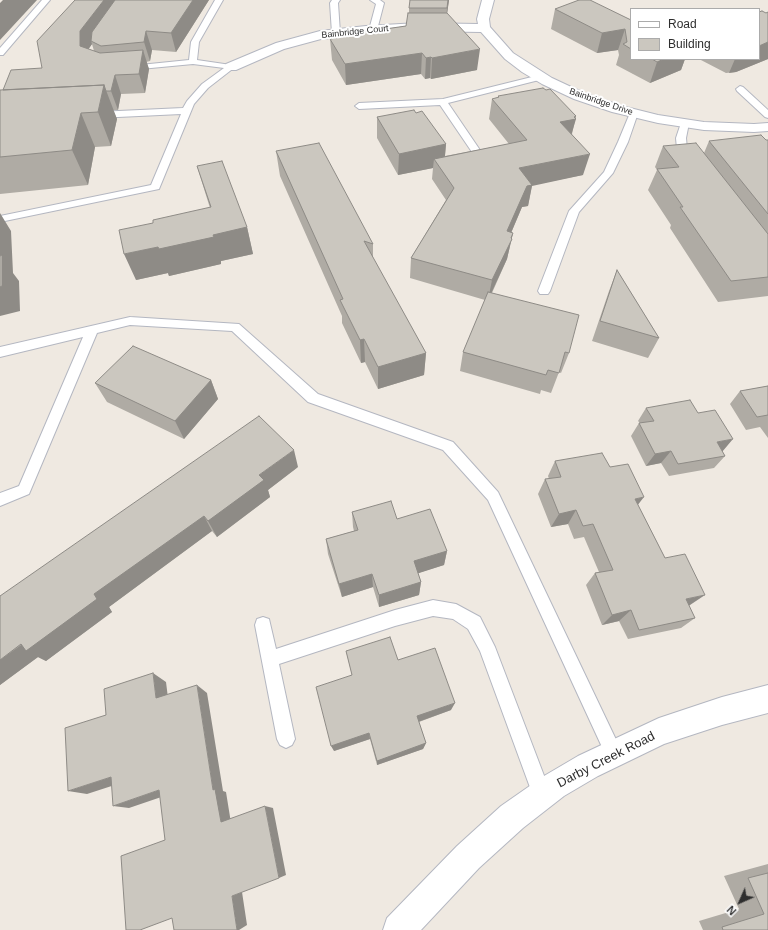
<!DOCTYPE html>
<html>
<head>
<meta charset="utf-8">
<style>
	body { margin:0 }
	#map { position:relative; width:768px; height:930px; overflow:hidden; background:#efe9e1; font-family:Helvetica,sans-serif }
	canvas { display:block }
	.legend { position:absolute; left:630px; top:8px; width:130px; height:52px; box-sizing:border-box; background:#fff; border:1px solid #ababab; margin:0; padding:5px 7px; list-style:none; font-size:12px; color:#2e2e2e }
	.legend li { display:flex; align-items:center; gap:8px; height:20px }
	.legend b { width:20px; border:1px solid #ababab }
	.north { position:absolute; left:720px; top:882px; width:40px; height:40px; -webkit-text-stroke:3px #fff; paint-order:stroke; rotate:225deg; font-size:11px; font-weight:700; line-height:16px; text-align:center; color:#2e2e2e }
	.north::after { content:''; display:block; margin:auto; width:14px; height:18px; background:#2e2e2e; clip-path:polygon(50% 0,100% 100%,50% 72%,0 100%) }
</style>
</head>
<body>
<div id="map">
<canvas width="768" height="930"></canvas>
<ul class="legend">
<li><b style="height:5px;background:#fff"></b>Road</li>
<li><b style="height:11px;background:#cbc7bf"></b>Building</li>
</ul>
<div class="north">N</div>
</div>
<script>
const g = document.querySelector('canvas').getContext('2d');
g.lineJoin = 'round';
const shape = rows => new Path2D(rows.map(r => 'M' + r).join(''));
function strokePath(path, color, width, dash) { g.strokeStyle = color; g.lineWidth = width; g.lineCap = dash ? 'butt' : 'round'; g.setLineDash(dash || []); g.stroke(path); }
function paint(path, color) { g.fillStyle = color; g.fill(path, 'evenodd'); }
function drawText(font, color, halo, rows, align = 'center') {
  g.font = font + ' Helvetica,sans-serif'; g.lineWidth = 4; g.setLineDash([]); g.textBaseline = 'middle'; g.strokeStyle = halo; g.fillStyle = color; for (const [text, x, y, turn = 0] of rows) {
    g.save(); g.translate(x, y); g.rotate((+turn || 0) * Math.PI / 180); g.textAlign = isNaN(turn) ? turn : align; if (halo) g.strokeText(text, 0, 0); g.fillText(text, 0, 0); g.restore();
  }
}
const lane = shape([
	[42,0,50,0,3,55,0,55,0,48,42,0],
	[215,0,223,0,199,42,197,60,231,65,235,67,208,88,194,104,159,189,0,222,0,216,151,185,181,114,97,118,93,115,97,112,183,108,187,101,202,84,224,68,193,64,130,70,126,68,130,66,189,60,191,42,215,0],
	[332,0,340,0,338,3,340,33,336,35,332,33,330,3,332,0],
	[370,0,380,0,384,3,377,30,373,32,369,30,376,4,370,0],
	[540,75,544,77,543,79,448,103,484,156,479,159,476,158,440,105,359,109,355,106,359,103,443,99,540,75],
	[740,86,743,87,768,110,768,118,765,117,737,91,736,89,740,86],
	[634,110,638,113,628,142,613,173,579,212,550,291,548,294,540,294,538,291,569,211,604,172,618,142,630,113,634,110],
	[685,120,689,123,686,138,687,149,695,160,690,163,687,162,677,149,676,138,681,123,685,120],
	[130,317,239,324,318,394,453,442,498,492,620,748,623,754,620,760,614,763,608,760,488,500,443,450,308,402,232,331,130,325,97,333,29,494,0,506,0,493,19,486,83,337,0,357,0,347,130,317],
	[433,600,456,604,480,617,495,647,551,794,549,801,542,803,535,801,480,651,468,629,453,619,433,616,395,626,279,664,295,739,292,745,286,748,280,745,277,739,255,625,257,619,263,617,269,619,276,649,395,610,433,600]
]);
const street = shape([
	[482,0,494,0,489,19,490,27,513,53,552,78,584,93,622,106,658,115,704,122,754,124,768,123,768,131,754,132,704,130,658,123,612,112,574,99,542,84,522,72,505,59,481,32,418,31,366,34,321,39,284,49,236,70,226,70,225,67,226,64,276,43,320,31,366,26,418,23,478,24,477,19,482,0],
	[768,685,768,713,722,725,664,744,598,776,564,796,523,828,479,868,421,930,383,930,387,918,457,846,501,806,544,776,578,756,659,718,722,697,768,685]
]);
strokePath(lane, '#b4b7c1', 2);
strokePath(street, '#b4b7c1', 2);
paint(lane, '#fff');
paint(street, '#fff');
paint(shape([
	[75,0,209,0,176,52,152,50,150,61,146,62,149,69,145,93,121,94,118,110,113,110,117,119,111,146,95,147,88,185,0,194,0,90,3,90,42,68],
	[92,44,94,51,88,49],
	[449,0,447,13,477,70,431,79,430,78,425,79,421,74,346,85,332,60,330,39,336,38,336,36,406,26,409,13,409,8],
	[555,9,631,20,631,59,685,59,681,70,650,83,616,65,619,55,618,50,597,53,551,29],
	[768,12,768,59,736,72,726,73,699,59,759,59,766,13],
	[498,96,576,116,572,134,583,175,532,185,528,206,522,207,511,233,513,233,507,259,492,293,569,353,561,373,559,372,551,393,541,390,540,394,460,371,463,352,485,300,410,278,411,258,446,200,432,179,433,168,398,175,377,138,377,117,416,113,446,144,445,156,509,144,489,119,492,99,498,98],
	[768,140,768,296,718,302,670,228,671,225,648,190,657,170,655,167,663,146,704,153,709,141],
	[276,151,373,244,373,259,426,353,424,375,378,389,365,362,361,363,342,323,342,316,280,176],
	[197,166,247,227,253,254,221,261,221,264,169,276,168,273,136,280,210,208,205,192],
	[617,270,659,338,648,358,592,341,609,291],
	[211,380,218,399,184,439,107,402,95,383],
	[768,386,768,438,760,427,746,430,730,404,740,391],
	[646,408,722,451,725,456,714,468,669,476,661,463,646,466,631,436,639,423,640,423,638,421],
	[555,461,610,467,638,505,665,558,690,605,689,606,695,618,681,628,628,639,619,621,602,625,586,585,595,573,599,572,584,537,574,539,568,524,551,527,538,494,545,479,549,479,548,476],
	[298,467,268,490,270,497,217,537,212,531,109,607,112,612,46,661,38,657,0,685,0,596],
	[352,512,397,519,447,551,444,565,418,573,421,582,419,595,379,607,373,587,342,597,328,554,326,539,354,531,353,527],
	[346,651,398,660,451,710,419,722,426,743,423,749,377,765,370,739,334,751,352,675],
	[768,864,768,930,703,930,699,921,739,909,724,876]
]), '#afaba4');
paint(shape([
	[3,0,37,0,0,40,0,3],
	[104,0,123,0,91,41,92,44,88,50,80,46,80,31],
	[193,0,209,0,176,52,171,33],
	[448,0,449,0,446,22,447,8],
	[625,29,618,50,597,53,602,33],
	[146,31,152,50,150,61,144,42],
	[768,42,768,59,736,72,729,73,735,59,759,59,759,46],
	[480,49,477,70,431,79,432,58],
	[143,50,149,69,145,93,139,74],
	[422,53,421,74,346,85,345,64],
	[431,57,430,78,425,79,426,58],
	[664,59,685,59,681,70,650,83,657,62],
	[115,75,121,94,118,110,111,91],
	[104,85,117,119,111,146,98,112],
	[81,113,95,147,88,185,72,150],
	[576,116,575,119,576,119,570,139,560,122],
	[446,144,444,166,434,159,433,168,398,175,399,154],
	[590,154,583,175,532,186,528,206,522,207,503,252,519,168],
	[0,213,11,231,13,273,19,281,20,311,0,316],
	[247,227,253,254,221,261,221,264,169,276,168,273,136,280,124,254],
	[513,233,507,259,488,300,492,280],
	[364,339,365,362,361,363,360,340],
	[426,353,424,375,378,389,378,367],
	[211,380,218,399,184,439,175,421],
	[733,439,722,452,717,442],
	[294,450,298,467,268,490,270,497,217,537,208,521,259,475],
	[671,451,661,463,646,466,655,454],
	[644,497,633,511,635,499],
	[576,510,568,524,551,527,559,514],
	[204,516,212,531,109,607,112,612,46,661,38,657,0,685,0,660],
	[447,551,444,565,413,575,414,561],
	[372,574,373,587,342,597,339,584],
	[421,582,419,595,379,607,379,595],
	[705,595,690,605,672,609,686,599],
	[631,610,619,621,602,625,612,615],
	[153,673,166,682,169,706,156,698],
	[197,685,207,693,223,791,226,792,231,823,221,822,213,790],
	[455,703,451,710,415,723,417,716],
	[369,733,370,739,334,751,331,746],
	[426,743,423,749,377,765,377,761],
	[111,777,127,781,87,794,68,791],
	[159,790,173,793,129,808,113,806],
	[265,806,273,808,286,875,279,878],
	[242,892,247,925,239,930,237,930,232,896]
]), '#8e8b86');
const building = shape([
	[75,0,104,0,80,31,80,46,100,53,143,50,139,74,115,75,111,91,106,91,104,85,3,90,11,70,42,68,37,41,75,0],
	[115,0,193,0,171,33,146,31,144,42,101,46,91,41,92,32,115,0],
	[410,0,448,0,447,8,409,8,410,0],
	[579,0,590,0,631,20,631,49,623,44,627,42,625,29,602,33,555,9,579,0],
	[762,11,766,13,768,12,768,42,759,46,759,12,762,11],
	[408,13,447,13,480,49,432,58,431,57,426,58,422,53,345,64,330,39,337,38,336,36,406,26,408,13],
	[652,59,664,59,657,62,652,59],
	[104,85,98,112,81,113,72,150,0,157,0,90,104,85],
	[543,88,546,90,550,89,576,116,574,117,576,119,560,122,590,154,519,168,532,185,527,186,507,231,513,233,511,238,512,239,492,280,411,258,454,188,434,159,527,140,492,99,499,97,498,96,543,88],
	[414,110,416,113,422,111,446,144,399,154,377,117,414,110],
	[761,135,766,140,768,140,768,214,709,141,761,135],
	[319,143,373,244,364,241,426,353,378,367,364,339,360,340,340,300,343,299,276,151,319,143],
	[696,143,768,234,768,277,731,281,680,207,683,207,657,169,679,167,663,146,696,143],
	[222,161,247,227,213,235,214,237,159,249,158,247,124,254,119,230,153,223,153,220,211,207,197,166,222,161],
	[2,255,2,286,0,287,0,256,2,255],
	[617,270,659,338,600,321,617,270],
	[488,292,579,315,569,353,565,352,559,373,548,370,546,375,463,352,488,292],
	[133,346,211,380,175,421,95,383,133,346],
	[768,386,768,415,757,417,740,391,768,386],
	[690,400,698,413,715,410,733,439,717,442,725,456,678,464,671,451,655,454,639,423,654,421,646,408,690,400],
	[259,416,294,450,259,475,264,480,208,521,204,516,94,594,97,599,26,651,21,644,0,660,0,596,259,416],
	[602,453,610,467,628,464,644,497,635,499,665,558,685,554,705,595,686,599,695,618,639,630,631,610,612,615,595,573,613,570,593,524,583,526,576,510,559,514,545,479,561,477,555,461,602,453],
	[391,501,397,519,430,509,447,551,414,561,421,582,379,595,372,574,339,584,326,539,358,530,352,512,391,501],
	[390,637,398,660,435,648,455,703,417,716,426,743,377,761,369,733,331,746,316,687,352,675,346,651,390,637],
	[153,673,156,698,197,685,213,790,215,789,221,822,265,806,279,878,232,896,237,930,174,930,172,918,140,930,126,930,121,856,165,840,159,790,113,806,111,777,68,791,65,728,106,715,104,689,153,673],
	[768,873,768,930,723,930,722,927,764,914,748,878,768,873]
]);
paint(building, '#cbc7bf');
strokePath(building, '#8e8b86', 1);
drawText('9px', '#2e2e2e', '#fff', [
	["Bainbridge Court",355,32,-6],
	["Bainbridge Drive",601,102,19]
]);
drawText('13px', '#2e2e2e', '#fff', [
	["Darby Creek Road",606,760,-27]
]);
</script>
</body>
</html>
